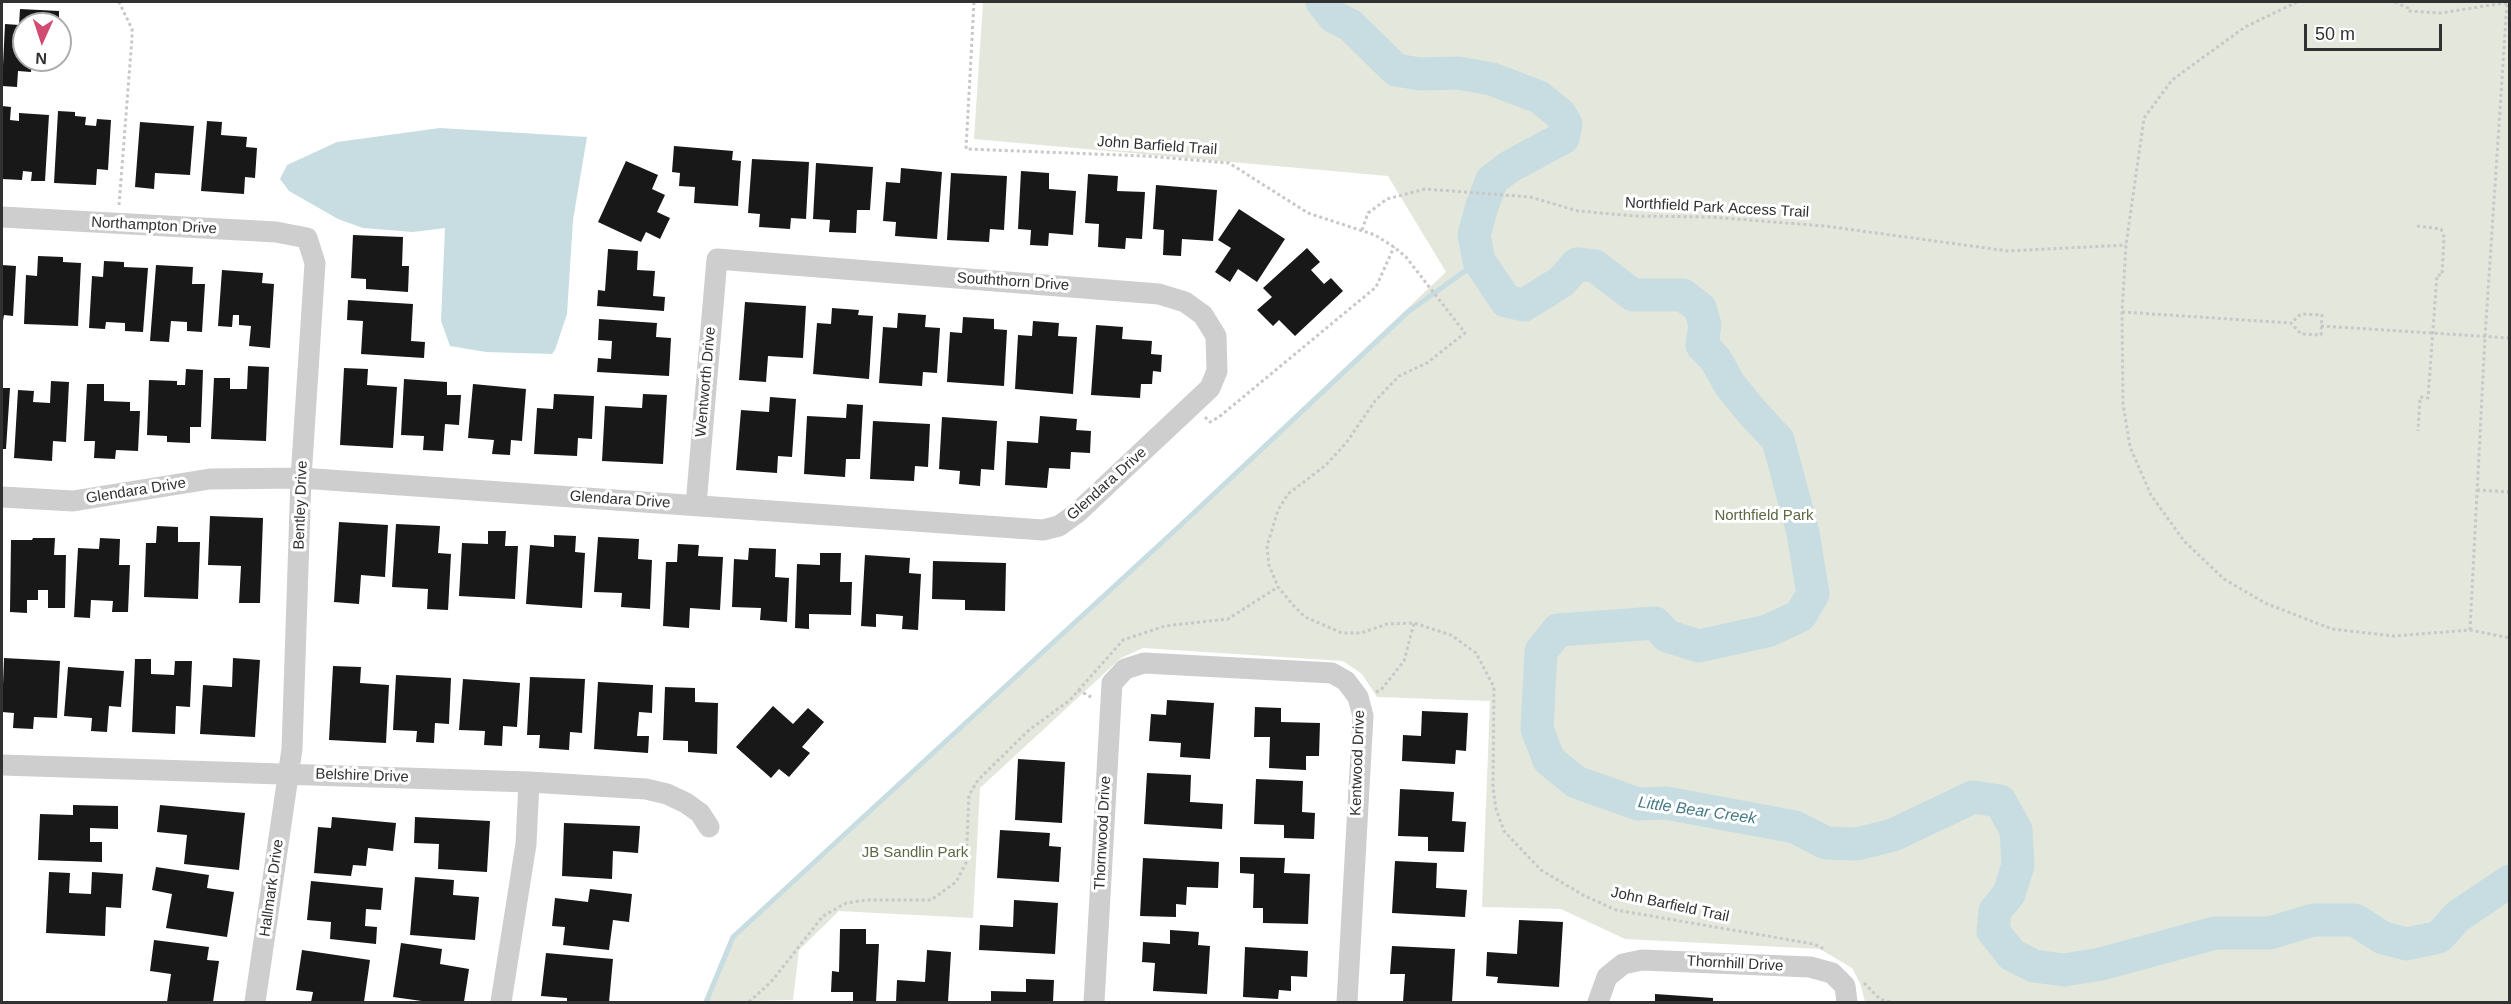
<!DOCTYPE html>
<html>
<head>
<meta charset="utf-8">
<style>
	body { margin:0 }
	#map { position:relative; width:2511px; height:1004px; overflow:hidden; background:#fff; font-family:Arial,sans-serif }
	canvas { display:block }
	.frame { position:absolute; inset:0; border:3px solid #313131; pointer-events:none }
	.north { position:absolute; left:12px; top:12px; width:60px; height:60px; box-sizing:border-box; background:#fff; border:2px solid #adadad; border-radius:50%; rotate:183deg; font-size:16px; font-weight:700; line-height:24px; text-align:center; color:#313131 }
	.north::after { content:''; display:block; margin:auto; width:21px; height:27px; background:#d14b73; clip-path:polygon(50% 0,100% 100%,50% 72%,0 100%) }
	.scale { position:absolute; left:2304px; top:24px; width:138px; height:27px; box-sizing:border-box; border:3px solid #313131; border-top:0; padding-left:8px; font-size:18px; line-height:21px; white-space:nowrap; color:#313131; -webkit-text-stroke:4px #fff; paint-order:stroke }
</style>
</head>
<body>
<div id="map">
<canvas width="2511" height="1004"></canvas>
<div class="frame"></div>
<div class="north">N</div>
<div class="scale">50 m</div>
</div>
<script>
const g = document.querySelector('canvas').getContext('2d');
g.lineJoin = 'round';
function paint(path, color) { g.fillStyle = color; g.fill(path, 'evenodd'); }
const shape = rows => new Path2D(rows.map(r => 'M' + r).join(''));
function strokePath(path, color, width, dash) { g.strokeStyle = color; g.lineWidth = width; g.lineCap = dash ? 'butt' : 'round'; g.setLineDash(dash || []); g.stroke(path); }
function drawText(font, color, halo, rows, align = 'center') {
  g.font = font + ' Arial,sans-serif'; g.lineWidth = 6; g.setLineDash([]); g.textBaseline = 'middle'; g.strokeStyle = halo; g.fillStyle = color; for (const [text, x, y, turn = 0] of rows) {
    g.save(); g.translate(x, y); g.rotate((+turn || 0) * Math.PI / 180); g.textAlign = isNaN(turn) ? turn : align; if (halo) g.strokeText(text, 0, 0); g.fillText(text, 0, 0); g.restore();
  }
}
paint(shape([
	[983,2,2509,2,2509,1002,1865,1002,1860,983,1852,968,1820,949,1625,939,1561,909,1482,907,1490,701,1377,697,1362,674,1343,661,1143,648,1121,658,980,788,973,918,839,911,799,950,793,1000,706,1002,733,937,1047,648,1446,272,1388,176,974,139]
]), '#e4e7dc');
paint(shape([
	[440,128,587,137,573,220,567,314,555,350,552,354,486,352,450,346,441,321,445,228,413,232,363,228,338,219,289,191,280,179,287,165,337,142]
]), '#c7dde1');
strokePath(shape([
	[706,1002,733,937,1183,523,1408,312,1479,261]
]), '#c7dde1', 5);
strokePath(shape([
	[1322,2,1334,17,1350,25,1396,70,1420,74,1458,73,1492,79,1539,97,1560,114,1566,124,1563,138,1509,167,1492,180,1482,206,1474,235,1479,261,1506,301,1524,305,1561,282,1577,264,1595,266,1633,295,1683,295,1700,308,1705,325,1702,345,1716,360,1730,385,1752,412,1778,440,1803,533,1813,594,1800,616,1767,631,1699,646,1667,636,1655,623,1558,630,1541,651,1537,729,1549,760,1576,782,1638,804,1666,803,1795,827,1826,843,1857,844,1893,835,1973,797,2000,801,2016,830,2018,865,2009,894,1995,911,1993,931,2012,955,2034,966,2064,970,2101,964,2215,933,2270,933,2313,920,2355,920,2383,938,2407,944,2439,937,2458,916,2510,881]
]), '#c7dde1', 33);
paint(shape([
	[20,9,59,11,59,24,24,24,24,60,32,60,31,72,18,71,17,87,2,86,5,24,19,25],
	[2,106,11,107,10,120,19,121,19,113,49,115,45,181,31,181,32,172,23,171,22,180,2,179],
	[58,111,75,112,75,116,86,117,85,125,96,126,97,119,111,120,108,170,97,169,96,185,54,183],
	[207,121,222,122,221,135,247,137,246,147,257,148,255,178,245,177,244,194,201,191],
	[140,122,194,126,190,175,155,173,154,189,135,187],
	[674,146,733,151,732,160,741,161,738,206,694,203,695,187,679,186,680,173,672,172],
	[752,159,809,162,806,219,791,218,790,229,759,227,760,214,748,213],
	[626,161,658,175,652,189,665,195,657,212,670,218,660,239,646,232,641,242,598,222],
	[816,163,873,167,870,210,857,210,856,233,829,232,830,220,813,219],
	[901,168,942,172,937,239,895,236,896,222,883,221,886,182,900,183],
	[1021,171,1049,173,1049,189,1076,191,1073,235,1049,233,1048,246,1030,245,1031,230,1018,229],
	[951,173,1007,176,1004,230,990,229,989,242,947,240],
	[1088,174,1118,176,1117,191,1145,192,1142,239,1126,238,1125,249,1098,247,1099,224,1085,223],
	[1156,185,1217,190,1213,241,1182,239,1181,256,1163,255,1164,230,1153,229],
	[1239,209,1285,239,1257,282,1238,269,1230,282,1215,272,1231,248,1218,240],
	[353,235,403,237,402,266,409,266,408,292,366,289,366,279,351,278],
	[1307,248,1320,262,1311,270,1324,284,1331,278,1343,291,1295,336,1279,320,1273,326,1257,310,1272,297,1263,288],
	[608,249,638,251,637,270,655,271,653,296,665,297,664,311,597,306,598,290,605,291],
	[38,256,63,257,63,262,81,263,78,326,24,324,26,275,37,276],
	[104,261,124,262,124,267,148,268,143,332,125,331,125,323,106,322,105,329,89,328,92,276,103,277],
	[2,265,16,266,13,316,4,315,3,321],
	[156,265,193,267,192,284,205,284,202,332,187,331,187,322,171,321,169,342,150,341],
	[222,270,263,273,262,283,274,284,270,348,249,346,251,326,239,325,239,315,233,315,232,327,218,326],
	[348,300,413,304,411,341,425,342,424,358,361,354,363,321,347,320],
	[745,302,806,306,803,358,768,356,766,382,739,380],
	[832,308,859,310,858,315,873,316,869,379,813,374,817,323,831,324],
	[898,313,926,315,925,327,940,328,937,373,923,372,922,386,879,383,883,327,897,328],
	[963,317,994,319,994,329,1007,330,1004,386,947,382,950,332,962,333],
	[599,319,657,323,656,337,671,338,669,376,597,372,598,358,611,359,612,341,598,340],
	[1033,321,1059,323,1058,336,1077,337,1073,394,1015,389,1018,335,1032,336],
	[1096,325,1123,327,1122,339,1152,341,1151,354,1162,355,1161,372,1153,371,1152,384,1141,384,1140,398,1091,395],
	[248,366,269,367,266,441,211,439,214,378,230,378,230,389,247,389],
	[344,368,368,369,367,385,397,387,393,448,340,445],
	[186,369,203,370,201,427,190,427,190,443,167,442,167,436,147,435,149,380,177,381,177,385,185,385],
	[404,379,447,382,447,395,461,395,459,425,445,424,443,451,423,450,424,436,401,435],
	[51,381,69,382,66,442,53,441,52,461,14,458,18,390,34,391,33,402,50,403],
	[87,384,104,384,104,401,130,402,130,411,140,411,138,451,116,450,115,459,94,458,95,441,84,441],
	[473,384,526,389,522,441,511,440,510,455,492,454,494,440,468,438],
	[2,388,10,388,6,449,2,449],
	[554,394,594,396,592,439,578,438,577,456,534,454,537,408,553,409],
	[643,394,667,395,663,464,602,461,605,406,642,408],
	[770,397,796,399,792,457,778,456,777,473,736,470,741,410,769,412],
	[847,404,863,405,860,459,846,459,845,477,804,474,807,416,846,418],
	[1040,416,1077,419,1076,430,1091,431,1090,453,1071,452,1070,469,1049,468,1047,488,1005,485,1007,441,1038,443],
	[942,417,997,421,994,470,981,469,980,486,959,484,960,471,939,469],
	[873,421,930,424,928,467,915,466,914,481,870,479],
	[210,516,263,518,260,603,239,603,241,566,208,565],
	[339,522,388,525,385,577,361,575,359,604,334,602],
	[396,524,440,526,438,553,451,554,448,610,427,609,428,589,392,587],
	[157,526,178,527,178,542,200,542,198,599,144,597,146,543,156,543],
	[488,531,506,531,505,546,518,546,515,599,459,596,462,543,488,544],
	[554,535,576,536,575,552,585,553,582,608,526,604,530,545,554,547],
	[598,537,639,539,638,559,652,560,650,609,621,607,622,593,594,592],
	[33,538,55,538,54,555,66,555,65,608,48,608,48,590,38,590,38,600,27,600,27,613,10,612,11,540,32,540],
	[100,538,120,539,119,565,130,565,128,612,112,612,113,601,91,600,90,618,74,617,78,548,99,549],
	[678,544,699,545,698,556,723,557,720,610,690,608,689,628,663,626,666,562,677,562],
	[749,548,776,549,775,577,789,578,787,622,760,620,761,608,732,607,734,559,748,560],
	[820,553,841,553,840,582,852,582,851,615,809,614,809,629,795,628,797,564,820,565],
	[865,555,910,558,909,573,921,574,918,630,902,629,903,616,876,614,876,627,861,626],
	[933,561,1006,563,1005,611,965,610,965,600,932,599],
	[4,658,60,661,57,718,34,717,33,729,13,728,14,713,2,712],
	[233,658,260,660,255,737,200,734,203,685,232,687],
	[135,659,151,659,151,674,174,675,175,661,192,661,190,707,176,706,175,734,132,732],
	[333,666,361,667,360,683,389,685,386,743,329,740],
	[68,667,124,671,121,707,109,706,107,732,91,731,92,718,64,716],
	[396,675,451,678,449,724,435,723,434,743,416,742,417,731,393,730],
	[530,677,585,679,582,733,570,732,569,750,539,748,540,735,527,735],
	[463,679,520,683,517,727,503,726,502,746,484,745,485,731,459,730],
	[598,682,653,685,652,713,639,712,637,736,649,736,648,753,594,749],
	[665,687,695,688,695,702,718,703,717,754,688,752,688,741,663,740],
	[1167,700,1214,703,1210,759,1180,757,1181,743,1149,741,1151,714,1166,715],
	[773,706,793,724,808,708,824,722,802,747,810,753,789,777,779,769,771,778,736,747],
	[1255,707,1281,708,1281,722,1320,723,1319,756,1306,756,1306,770,1269,768,1270,737,1254,737],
	[1422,711,1468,713,1466,751,1456,750,1455,764,1402,761,1403,735,1421,736],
	[1018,759,1065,762,1062,823,1015,820],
	[1147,773,1191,775,1190,802,1223,804,1222,829,1144,824],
	[1256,779,1303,781,1302,812,1315,813,1314,839,1284,838,1284,825,1254,824],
	[1400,789,1454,792,1452,821,1466,822,1464,852,1428,851,1428,837,1398,836],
	[73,805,118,806,118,829,90,828,90,842,102,842,102,862,38,860,40,814,73,815],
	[160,805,245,813,239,870,184,864,187,835,157,832],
	[332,817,396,823,393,851,368,848,366,866,353,865,351,876,314,873,318,827,331,828],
	[415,817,490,821,487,872,438,869,439,844,414,843],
	[564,823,640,826,638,853,613,851,612,879,562,876],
	[1000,830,1050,833,1049,846,1061,847,1059,882,997,878],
	[1240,857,1285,858,1284,873,1310,874,1308,924,1263,923,1263,908,1253,908,1254,874,1240,873],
	[1143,858,1219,862,1218,888,1187,887,1186,905,1176,904,1176,917,1140,916],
	[1395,861,1437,863,1436,888,1467,890,1465,917,1392,913],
	[156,867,209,875,207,888,234,892,227,937,166,928,172,894,152,890],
	[49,872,70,873,69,893,91,894,92,872,123,874,121,908,106,907,105,936,46,933],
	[415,877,454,880,453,895,479,897,475,940,410,935],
	[311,881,383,888,381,910,366,909,365,926,377,927,376,944,330,939,331,922,307,920],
	[590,889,632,894,629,922,613,920,609,950,563,945,565,927,552,926,555,898,588,902],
	[1014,900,1058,903,1055,954,979,950,980,925,1013,927],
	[1519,920,1563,922,1559,987,1497,983,1498,977,1486,976,1487,952,1517,954],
	[840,929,866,929,866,944,879,944,876,1002,853,1002,853,992,831,992,832,971,839,972],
	[1170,930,1199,932,1198,945,1210,946,1207,994,1153,991,1155,963,1142,962,1143,942,1170,944],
	[154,940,209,947,207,960,219,961,213,1002,167,1002,171,974,150,971],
	[401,943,442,949,440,964,469,969,464,1002,429,1002,393,997],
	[1392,946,1455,949,1452,1002,1403,1002,1405,974,1390,974],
	[1245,947,1308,951,1307,977,1291,976,1291,991,1279,990,1278,999,1243,997],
	[302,950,370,960,364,1002,311,1002,313,992,296,990],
	[927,950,951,952,948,1002,896,1002,897,980,925,982],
	[546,953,613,959,609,1002,567,1002,567,998,541,996],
	[1026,979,1054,980,1053,1002,991,1002,991,991,1026,992],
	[1655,994,1713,998,1713,1002,1655,1002]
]), '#181818');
strokePath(shape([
	[974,2,966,149,1145,156,1229,163,1308,213,1375,235,1394,247,1406,257,1465,333,1427,363,1399,376,1375,401,1346,443,1326,465,1288,494,1278,510,1267,546,1269,565,1278,587,1293,605,1305,617,1342,633,1361,633,1387,624,1414,623,1451,635,1476,653,1494,687,1493,788,1496,809,1504,831,1541,870,1583,895,1616,910,1814,944,1826,950],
	[2297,2,2245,27,2172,80,2144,118,2126,245,2122,312,2123,404,2130,447,2151,495,2184,541,2224,579,2265,603,2332,629,2394,636,2470,630,2510,638],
	[2395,2,2408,8,2408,11,2441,13,2510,2],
	[119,205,132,38,132,29,119,2],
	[2417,226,2441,229,2444,237,2442,275,2437,275,2428,398,2420,397,2418,431],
	[1362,230,1368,213,1387,199,1425,189,1530,197,1578,211,1635,216,1710,217,1825,226,2008,251,2126,245],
	[2122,312,2291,323,2301,334,2321,335,2322,315,2301,314,2291,323],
	[2321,326,2510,338],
	[1205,417,1210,422,1219,417,1376,287,1394,247],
	[2477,490,2510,492],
	[2470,630,2485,337,2507,3],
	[1078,690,1093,698],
	[1376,692,1381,690,1404,661,1414,623],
	[1864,983,1880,999,1891,1002],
	[749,1002,771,982,823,916,846,903,866,900,931,900,956,882,966,863,969,795,978,780,1029,730,1070,700,1123,640,1165,626,1228,619,1278,587]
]), '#c8c8c8', 3, [3, 3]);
strokePath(shape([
	[2,217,276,232,307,238,315,263,301,478,292,749,255,1002],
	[2,497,73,501,210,479,301,478,1043,530,1059,526,1077,513,1210,388,1217,371,1216,336,1203,315,1185,302,1159,294,717,259,696,505],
	[2,765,529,782,646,789,667,794,686,803,700,813,709,827],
	[501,1002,526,844,529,782],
	[1094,1002,1112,683,1125,669,1144,663,1332,673,1346,681,1358,697,1363,716,1347,1002],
	[1598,1002,1607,977,1623,964,1642,960,1810,967,1832,973,1845,986,1847,1002]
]), '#cecece', 21);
drawText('15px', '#313131', '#fff', [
	["John Barfield Trail",1157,146,4],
	["Northfield Park Access Trail",1717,208,3],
	["Northampton Drive",154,226,3],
	["Souththorn Drive",1013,282,4],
	["Wentworth Drive",706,382,-85],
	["Glendara Drive",1107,484,-42],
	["Glendara Drive",136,491,-9],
	["Glendara Drive",620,500,4],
	["Bentley Drive",301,505,-88],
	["Kentwood Drive",1358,763,-88],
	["Belshire Drive",362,776,2],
	["Thornwood Drive",1103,833,-87],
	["Hallmark Drive",272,888,-82],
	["John Barfield Trail",1670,905,12],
	["Thornhill Drive",1735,964,3]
]);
drawText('15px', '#5d6844', '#fff', [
	["Northfield Park",1764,516],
	["JB Sandlin Park",915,853]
]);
drawText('italic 16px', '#457a84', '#fff', [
	["Little Bear Creek",1697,811,8]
]);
</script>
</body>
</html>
